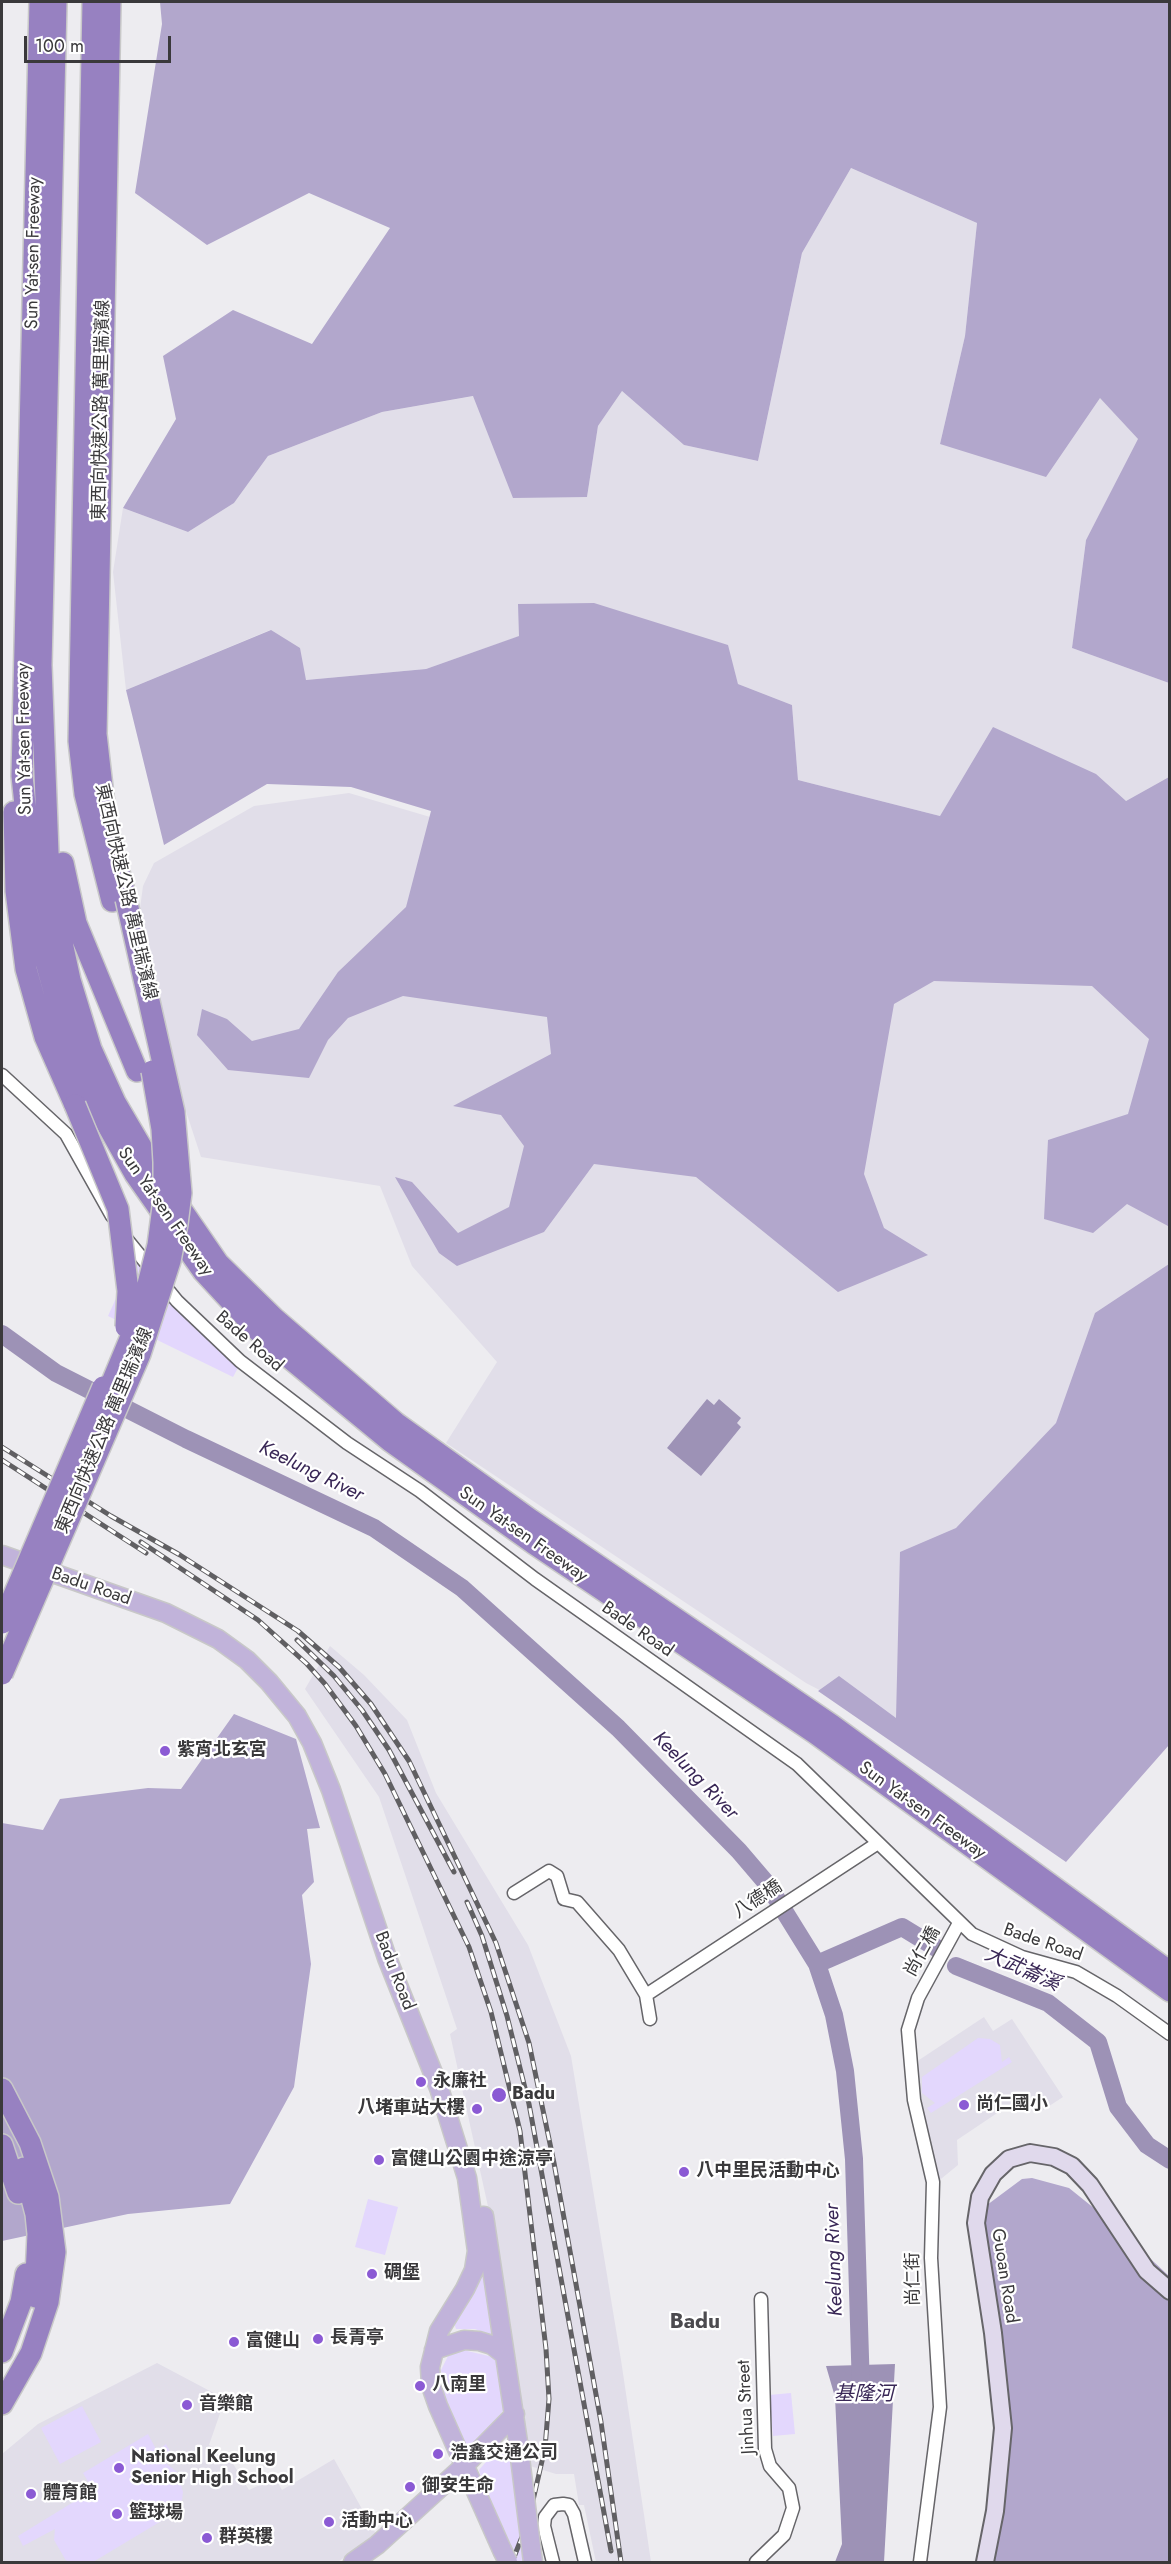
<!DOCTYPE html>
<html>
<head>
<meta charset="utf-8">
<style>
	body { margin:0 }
	#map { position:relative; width:1171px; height:2564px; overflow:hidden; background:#edecf0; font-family:Jost,sans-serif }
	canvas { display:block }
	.frame { position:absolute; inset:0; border:3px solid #3a393b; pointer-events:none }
	.scale { position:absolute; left:24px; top:36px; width:147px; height:27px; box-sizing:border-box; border:3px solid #3a393b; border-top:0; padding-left:8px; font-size:18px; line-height:21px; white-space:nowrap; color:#3a393b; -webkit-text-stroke:4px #fff; paint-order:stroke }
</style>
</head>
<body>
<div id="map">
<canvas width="1171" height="2564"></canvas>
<div class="frame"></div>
<div class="scale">100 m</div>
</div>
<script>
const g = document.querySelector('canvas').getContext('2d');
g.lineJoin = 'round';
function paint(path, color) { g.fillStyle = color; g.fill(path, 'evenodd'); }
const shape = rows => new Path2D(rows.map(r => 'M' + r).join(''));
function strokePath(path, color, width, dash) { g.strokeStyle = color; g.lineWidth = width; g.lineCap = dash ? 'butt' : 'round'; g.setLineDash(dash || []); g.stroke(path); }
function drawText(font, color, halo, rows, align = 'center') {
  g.font = font + ' Jost,"Noto Sans TC",sans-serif'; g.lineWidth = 4.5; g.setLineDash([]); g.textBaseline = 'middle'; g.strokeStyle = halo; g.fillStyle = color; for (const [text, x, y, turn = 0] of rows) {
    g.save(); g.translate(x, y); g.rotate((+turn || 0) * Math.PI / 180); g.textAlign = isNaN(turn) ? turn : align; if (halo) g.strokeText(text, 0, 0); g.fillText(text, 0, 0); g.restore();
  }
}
paint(shape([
	[851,168,977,223,965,336,940,444,1100,397,1139,440,1086,540,1072,648,1169,683,1169,777,1126,801,940,816,798,780,792,705,738,684,727,645,520,636,426,669,306,680,270,630,126,690,113,572,123,508,188,532,234,503,268,456,382,412,474,396,587,497,598,426,622,391,684,445,758,461,802,253],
	[349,793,447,822,1099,960,1169,1041,1169,1359,914,1739,806,1683,446,1443,497,1362,412,1266,380,1186,201,1157,179,1090,139,916,143,886,154,863,254,806],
	[330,1646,364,1675,407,1720,436,1793,528,1945,571,2056,621,2360,651,2562,596,2562,584,2505,579,2505,574,2474,556,2474,530,2466,502,2270,450,2034,457,2029,379,1797,305,1689],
	[984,2017,993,2031,1012,2019,1063,2097,1040,2112,1027,2093,957,2140,958,2165,936,2183,917,2098,919,2060],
	[157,2363,225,2399,209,2445,229,2457,249,2490,275,2478,282,2490,334,2459,376,2534,338,2562,2,2562,2,2454,38,2424]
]), '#e1dee9');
paint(shape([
	[140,1258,239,1366,233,1377,108,1316,122,1285],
	[978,2038,990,2039,1000,2045,1002,2062,1009,2057,1012,2062,931,2113,927,2108,935,2103,922,2093,922,2077],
	[368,2199,398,2207,385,2255,355,2247],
	[482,2267,487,2270,494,2336,475,2329,456,2329,454,2323],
	[463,2350,493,2357,502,2369,508,2405,471,2449,466,2446,443,2392,441,2370,448,2356],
	[791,2393,795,2434,773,2436,769,2395],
	[82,2406,101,2442,60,2464,41,2428],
	[148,2434,157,2451,166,2444,172,2455,163,2461,177,2472,183,2492,182,2500,173,2514,93,2562,68,2562,65,2559,54,2540,55,2529,23,2546,18,2536,93,2490,83,2473],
	[510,2441,528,2562,515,2562,487,2499,479,2470,497,2449]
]), '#e3d7fd');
paint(shape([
	[160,2,1169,2,1169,683,1072,648,1086,540,1138,439,1100,398,1046,477,940,444,965,336,977,223,851,168,802,253,758,461,684,445,622,391,598,426,587,497,513,498,473,396,382,412,268,456,234,503,188,532,123,508,176,419,163,356,233,310,312,344,390,228,309,193,207,245,135,193,162,24],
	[594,603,728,645,738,684,792,705,798,780,940,816,993,727,1096,774,1126,801,1169,777,1169,1230,1168,1226,1127,1204,1093,1233,1044,1219,1048,1140,1128,1114,1149,1039,1092,986,934,981,894,1004,864,1174,884,1228,928,1255,838,1292,696,1177,594,1164,544,1232,457,1266,439,1253,395,1177,412,1182,458,1233,509,1207,524,1146,501,1115,453,1106,551,1054,547,1017,403,996,348,1018,328,1040,309,1078,228,1070,197,1035,202,1009,227,1019,252,1041,299,1029,338,972,406,907,431,811,351,787,267,784,164,845,126,690,271,630,300,648,306,680,426,669,519,636,518,604],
	[1169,1264,1169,1745,1066,1862,818,1691,839,1676,896,1718,900,1552,956,1528,1056,1423,1095,1313],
	[234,1714,296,1739,320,1828,307,1829,314,1882,302,1895,311,1964,294,2087,230,2204,128,2214,2,2241,2,1823,43,1830,60,1799,148,1788,181,1789],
	[1032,2178,1069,2188,1110,2221,1169,2276,1169,2562,992,2562,1010,2443,979,2243,987,2205,1022,2179]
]), '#b2a7cc');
paint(shape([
	[707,1399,714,1405,719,1399,741,1418,737,1423,741,1427,701,1476,667,1448],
	[895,2364,884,2562,835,2562,842,2544,835,2397,826,2366]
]), '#9d92b6');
strokePath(shape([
	[2,1334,56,1373,186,1439,374,1528,462,1588,618,1728,739,1851,768,1885,817,1964,834,2015,845,2071,854,2159,861,2390],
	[817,1964,902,1927,938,1949],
	[956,1966,1048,2003,1098,2042,1118,2107,1147,2145,1170,2160]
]), '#9d92b6', 18);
const street = shape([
	[2,1075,66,1134,112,1216],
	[124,1236,177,1301,240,1361,347,1443,420,1491,535,1579,797,1764,972,1934,1022,1957,1076,1972,1117,1996,1170,2034],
	[514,1893,549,1871,557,1876,564,1899,577,1902,619,1950,646,1995,650,2019],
	[646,1995,878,1843],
	[553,2562,544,2526,545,2517,554,2505,563,2504,569,2505,574,2514,585,2562],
	[756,2562,784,2535,793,2508,789,2488,770,2466,765,2449,761,2299],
	[920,2562,940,2407,931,2258,933,2182,914,2100,908,2030,918,1998,959,1923]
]);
const secondary = shape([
	[985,2562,995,2511,1003,2428,993,2333,976,2223,980,2197,993,2174,1009,2159,1030,2153,1054,2157,1072,2166,1090,2185,1147,2271,1170,2291]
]);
const primary = shape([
	[2,1555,166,1613,218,1639,247,1660,269,1682,297,1716,312,1743,331,1790,387,1958,439,2088,467,2178,477,2251,474,2270,465,2289,439,2331,430,2367,431,2386,438,2406,502,2550],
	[484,2216,518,2442],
	[434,2350,464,2340,479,2341,492,2345,505,2355],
	[353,2562,377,2545,465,2465,515,2414]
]);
const highway = shape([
	[40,2,22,776,33,880,46,962,66,1035,103,1117,135,1174,203,1271,264,1337,390,1441,533,1543,815,1733,1170,1991],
	[56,2,41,665,48,853,57,919,70,980,91,1049,115,1102,159,1177,218,1263,274,1318,396,1423,531,1520,833,1726,1170,1972],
	[93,2,79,741,85,794,112,901],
	[110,2,96,734,106,822,126,899],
	[14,812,16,891,26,969,45,1037,75,1105],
	[63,863,76,923,137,1071],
	[2,2089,30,2143,48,2197,55,2252,48,2302,31,2353,2,2404],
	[2,2145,18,2193],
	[24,2168,36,2214,38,2234,35,2297],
	[2,2352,21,2302,26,2274]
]);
strokePath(street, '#666569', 15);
strokePath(secondary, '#666569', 20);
strokePath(primary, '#c8c8c8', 21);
strokePath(highway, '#c8c8c8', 24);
strokePath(street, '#fff', 12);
strokePath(secondary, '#e0d9ec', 16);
strokePath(primary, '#c1b3da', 18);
strokePath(highway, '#9781c1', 21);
const rail = shape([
	[2,1447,111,1516,180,1555,298,1631,339,1667,371,1704,409,1761,496,1943,529,2043,554,2163,601,2422,621,2562],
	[2,1460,146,1553],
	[141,1542,258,1620,307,1664,325,1684,356,1726,385,1774,469,1947,491,2012,520,2131,546,2349,549,2399,545,2448,528,2522,512,2562],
	[297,1640,334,1676,362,1710,389,1750,454,1872],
	[467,1902,482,1936,507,2016,529,2104,611,2551]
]);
strokePath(rail, '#605f62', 5);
strokePath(rail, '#fff', 3, [9]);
const primaryBridge = shape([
	[518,2442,533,2562],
	[502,2550,508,2562]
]);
const highwayBridge = shape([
	[75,1105,118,1209,128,1291,126,1327],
	[103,1404,130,1339,146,1292,158,1245,164,1199,164,1162,162,1129,152,1071],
	[2,1623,103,1387],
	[2,1674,140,1354,170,1261,177,1224,181,1193,174,1112,126,899]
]);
strokePath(primaryBridge, '#c8c8c8', 21, []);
strokePath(highwayBridge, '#c8c8c8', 24, []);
strokePath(primaryBridge, '#c1b3da', 18);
strokePath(highwayBridge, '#9781c1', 21);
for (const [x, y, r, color] of [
	[165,1751,6,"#8b5ad4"],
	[421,2082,6,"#8b5ad4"],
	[499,2095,8,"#8b5ad4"],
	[964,2105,6,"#8b5ad4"],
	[477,2109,6,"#8b5ad4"],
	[379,2160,6,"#8b5ad4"],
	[684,2172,6,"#8b5ad4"],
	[372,2274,6,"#8b5ad4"],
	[318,2339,6,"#8b5ad4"],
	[234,2342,6,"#8b5ad4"],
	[420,2386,6,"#8b5ad4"],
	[187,2405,6,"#8b5ad4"],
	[438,2454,6,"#8b5ad4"],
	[119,2468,6,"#8b5ad4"],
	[410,2487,6,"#8b5ad4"],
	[31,2494,6,"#8b5ad4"],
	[117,2514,6,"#8b5ad4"],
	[329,2522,6,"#8b5ad4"],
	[207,2538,6,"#8b5ad4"]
]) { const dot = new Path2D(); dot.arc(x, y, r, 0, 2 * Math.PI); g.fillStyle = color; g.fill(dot); strokePath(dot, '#fff', 2); }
drawText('18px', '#3a393b', '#fff', [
	["Sun Yat-sen Freeway",34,253,-89],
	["東西向快速公路 萬里瑞濱線",102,410,-89],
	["Sun Yat-sen Freeway",25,739,-91],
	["東西向快速公路 萬里瑞濱線",125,892,77],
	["Sun Yat-sen Freeway",165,1212,55],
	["Bade Road",249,1342,41],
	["東西向快速公路 萬里瑞濱線",105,1431,-67],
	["Sun Yat-sen Freeway",523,1535,35],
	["Badu Road",91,1587,19],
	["Bade Road",637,1630,35],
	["Sun Yat-sen Freeway",922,1811,36],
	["八德橋",758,1900,-33],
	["Bade Road",1043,1943,19],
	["尚仁橋",923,1952,-61],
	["Badu Road",394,1971,69],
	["Guoan Road",1004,2276,81],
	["尚仁街",914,2279,-91],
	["Jinhua Street",747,2407,-93]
]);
drawText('bold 18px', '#3a393b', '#fff', [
	["紫宵北玄宮",177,1751],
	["永廉社",433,2082],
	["Badu",512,2095],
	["尚仁國小",976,2105],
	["八堵車站大樓",465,2109,"right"],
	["富健山公園中途涼亭",391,2160],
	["八中里民活動中心",696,2172],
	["碉堡",384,2274],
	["長青亭",330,2339],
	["富健山",246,2342],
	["八南里",432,2386],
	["音樂館",199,2405],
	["浩鑫交通公司",450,2454],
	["National Keelung",131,2458],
	["Senior High School",131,2479],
	["御安生命",422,2487],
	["體育館",43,2494],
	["籃球場",129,2514],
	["活動中心",341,2522],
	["群英樓",219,2538]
], 'left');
drawText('italic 20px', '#392756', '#fff', [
	["Keelung River",311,1472,26],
	["Keelung River",695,1776,46],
	["大武崙溪",1022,1970,24],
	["Keelung River",835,2260,-92],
	["基隆河",864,2395]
]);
drawText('bold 21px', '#4c4b4f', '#fff', [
	["Badu",695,2323]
]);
</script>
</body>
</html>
